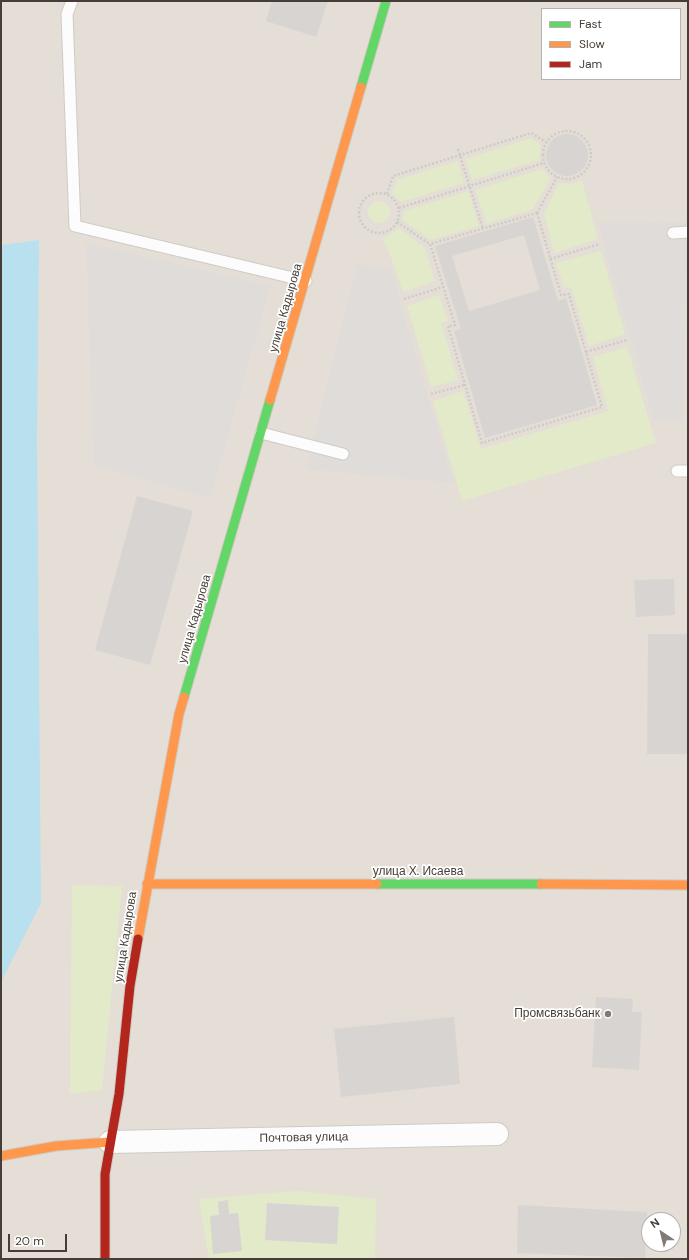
<!DOCTYPE html>
<html>
<head>
<meta charset="utf-8">
<style>
	body { margin:0 }
	#map { position:relative; width:689px; height:1260px; overflow:hidden; background:#f0edea; font-family:"DM Sans",sans-serif }
	canvas { display:block }
	.frame { position:absolute; inset:0; border:2px solid #463e36; pointer-events:none }
	.legend { position:absolute; left:541px; top:8px; width:140px; height:72px; box-sizing:border-box; background:#fff; border:1px solid #b5b2af; margin:0; padding:5px 7px; list-style:none; font-size:12px; color:#463e36 }
	.legend li { display:flex; align-items:center; gap:8px; height:20px }
	.legend b { width:20px; border:1px solid #b5b2af }
	.north { position:absolute; left:641px; top:1212px; width:40px; height:40px; box-sizing:border-box; background:#fff; border:1px solid #b5b2af; border-radius:50%; rotate:325deg; font-size:11px; font-weight:700; line-height:16px; text-align:center; color:#463e36 }
	.north::after { content:''; display:block; margin:auto; width:14px; height:18px; background:#827b75; clip-path:polygon(50% 0,100% 100%,50% 72%,0 100%) }
	.scale { position:absolute; left:8px; top:1234px; width:59px; height:18px; box-sizing:border-box; border:2px solid #463e36; border-top:0; padding-left:5px; font-size:12px; line-height:14px; white-space:nowrap; color:#463e36; -webkit-text-stroke:3px #fff; paint-order:stroke }
</style>
</head>
<body>
<div id="map">
<canvas width="689" height="1260"></canvas>
<div class="frame"></div>
<ul class="legend">
<li><b style="height:5px;background:#63d668"></b>Fast</li>
<li><b style="height:5px;background:#ff974d"></b>Slow</li>
<li><b style="height:5px;background:#b3261e"></b>Jam</li>
</ul>
<div class="north">N</div>
<div class="scale">20 m</div>
</div>
<script>
const g = document.querySelector('canvas').getContext('2d');
g.lineJoin = 'round';
function paint(path, color) { g.fillStyle = color; g.fill(path, 'evenodd'); }
const shape = rows => new Path2D(rows.map(r => 'M' + r).join(''));
function strokePath(path, color, width, dash) { g.strokeStyle = color; g.lineWidth = width; g.lineCap = dash ? 'butt' : 'round'; g.setLineDash(dash || []); g.stroke(path); }
function drawText(font, color, halo, rows, align = 'center') {
  g.font = font + ' "DM Sans",sans-serif'; g.lineWidth = 3.5; g.setLineDash([]); g.textBaseline = 'middle'; g.strokeStyle = halo; g.fillStyle = color; for (const [text, x, y, turn = 0] of rows) {
    g.save(); g.translate(x, y); g.rotate((+turn || 0) * Math.PI / 180); g.textAlign = isNaN(turn) ? turn : align; if (halo) g.strokeText(text, 0, 0); g.fillText(text, 0, 0); g.restore();
  }
}
paint(shape([
	[1,1,688,1,688,1259,1,1259],
	[542,9,680,9,680,79,542,79],
	[649,1220,673,1220,673,1244,649,1244]
]), '#e4ded7');
paint(shape([
	[531,138,541,145,539,160,472,180,466,159],
	[458,161,464,183,401,202,392,194,397,180],
	[542,169,551,178,533,209,487,224,475,190],
	[582,180,598,239,554,253,544,213,559,183,571,184],
	[468,191,479,226,431,240,402,220,404,211],
	'368 212a11 11 0 1 1 22 0a11 11 0 1 1-22 0Z',
	[399,228,425,248,435,281,403,292,389,252,382,239],
	[601,251,625,334,589,346,571,287,564,288,556,263],
	[439,295,448,321,441,323,458,380,431,387,407,306],
	[627,347,656,443,462,501,433,401,463,391,481,449,608,411,593,357],
	[72,885,122,886,102,1090,70,1094],
	[297,1191,376,1199,375,1259,209,1259,199,1199]
]), '#e2eaca');
paint(shape([
	[688,222,683,421,654,421,598,223],
	[86,243,270,286,210,498,94,466],
	[358,265,391,270,453,483,306,469]
]), '#dfdcda');
paint(shape([
	[39,240,37,440,41,903,1,982,1,245]
]), '#b9e0ef');
paint(shape([
	[272,1,328,1,316,37,266,21],
	'546 155a21 21 0 1 1 42 0a21 21 0 1 1-42 0Z',
	[533,217,558,301,566,298,597,405,485,438,454,331,461,329,435,246],
	[524,235,540,290,469,311,452,256],
	[137,496,193,511,150,665,95,650],
	[674,579,675,615,636,617,634,580],
	[648,634,688,634,688,754,647,754],
	[596,997,633,999,632,1012,642,1012,639,1070,592,1067],
	[454,1017,460,1084,341,1097,334,1029],
	[228,1200,229,1214,238,1213,242,1251,213,1254,210,1216,219,1215,218,1202],
	[267,1203,339,1207,337,1244,265,1240],
	[518,1205,647,1212,645,1258,517,1253]
]), '#d8d4d1');
const lane = shape([
	[72,1,67,14,75,226,306,281],
	[673,233,688,232],
	[261,433,343,454],
	[677,471,688,471]
]);
const street = shape([
	[110,1142,497,1134]
]);
const fast = shape([
	[361,87,386,1],
	[184,697,270,400],
	[377,884,541,884]
]);
const slow = shape([
	[270,400,361,87],
	[147,884,377,884],
	[541,884,688,885],
	[138,939,179,714,184,697],
	[1,1156,56,1146,110,1142]
]);
const jam = shape([
	[105,1259,105,1174,119,1094,130,986,138,939]
]);
strokePath(lane, '#cecbc7', 13);
strokePath(street, '#cecbc7', 24);
strokePath(fast, '#d0c9c1', 11);
strokePath(slow, '#d0c9c1', 11);
strokePath(jam, '#d0c9c1', 11);
strokePath(shape([
	'543 155a24 24 0 1 1 48 0a24 24 0 1 1-48 0Z',
	[458,149,483,229],
	'359 213a20 20 0 1 1 40 0a20 20 0 1 1-40 0Z',
	[387,194,393,176,531,133,546,142],
	[399,208,544,163],
	[537,213,561,295,569,294,602,407,482,443,448,326,455,325,430,244,537,213],
	[537,213,557,177],
	[397,222,430,244],
	[550,259,600,244],
	[404,299,443,287],
	[586,352,627,340],
	[431,394,465,385]
]), '#cecbc7', 2.5, [2, 2]);
strokePath(lane, '#fdfcfc', 11);
strokePath(street, '#fdfcfc', 22);
strokePath(fast, '#63d668', 9);
strokePath(slow, '#ff974d', 9);
strokePath(jam, '#b3261e', 9);
for (const [x, y, r, color] of [
	[608,1014,4,"#827b75"]
]) { const dot = new Path2D(); dot.arc(x, y, r, 0, 2 * Math.PI); g.fillStyle = color; g.fill(dot); strokePath(dot, '#fff', 1.5); }
drawText('12px', '#463e36', '#fff', [
	["улица Кадырова",286,308,-74],
	["улица Кадырова",195,619,-74],
	["улица Х. Исаева",418,872],
	["улица Кадырова",126,937,-81],
	["Почтовая улица",304,1138,-1]
]);
drawText('12px', '#463e36', '#fff', [
	["Промсвязьбанк",600,1014]
], 'right');
</script>
</body>
</html>
